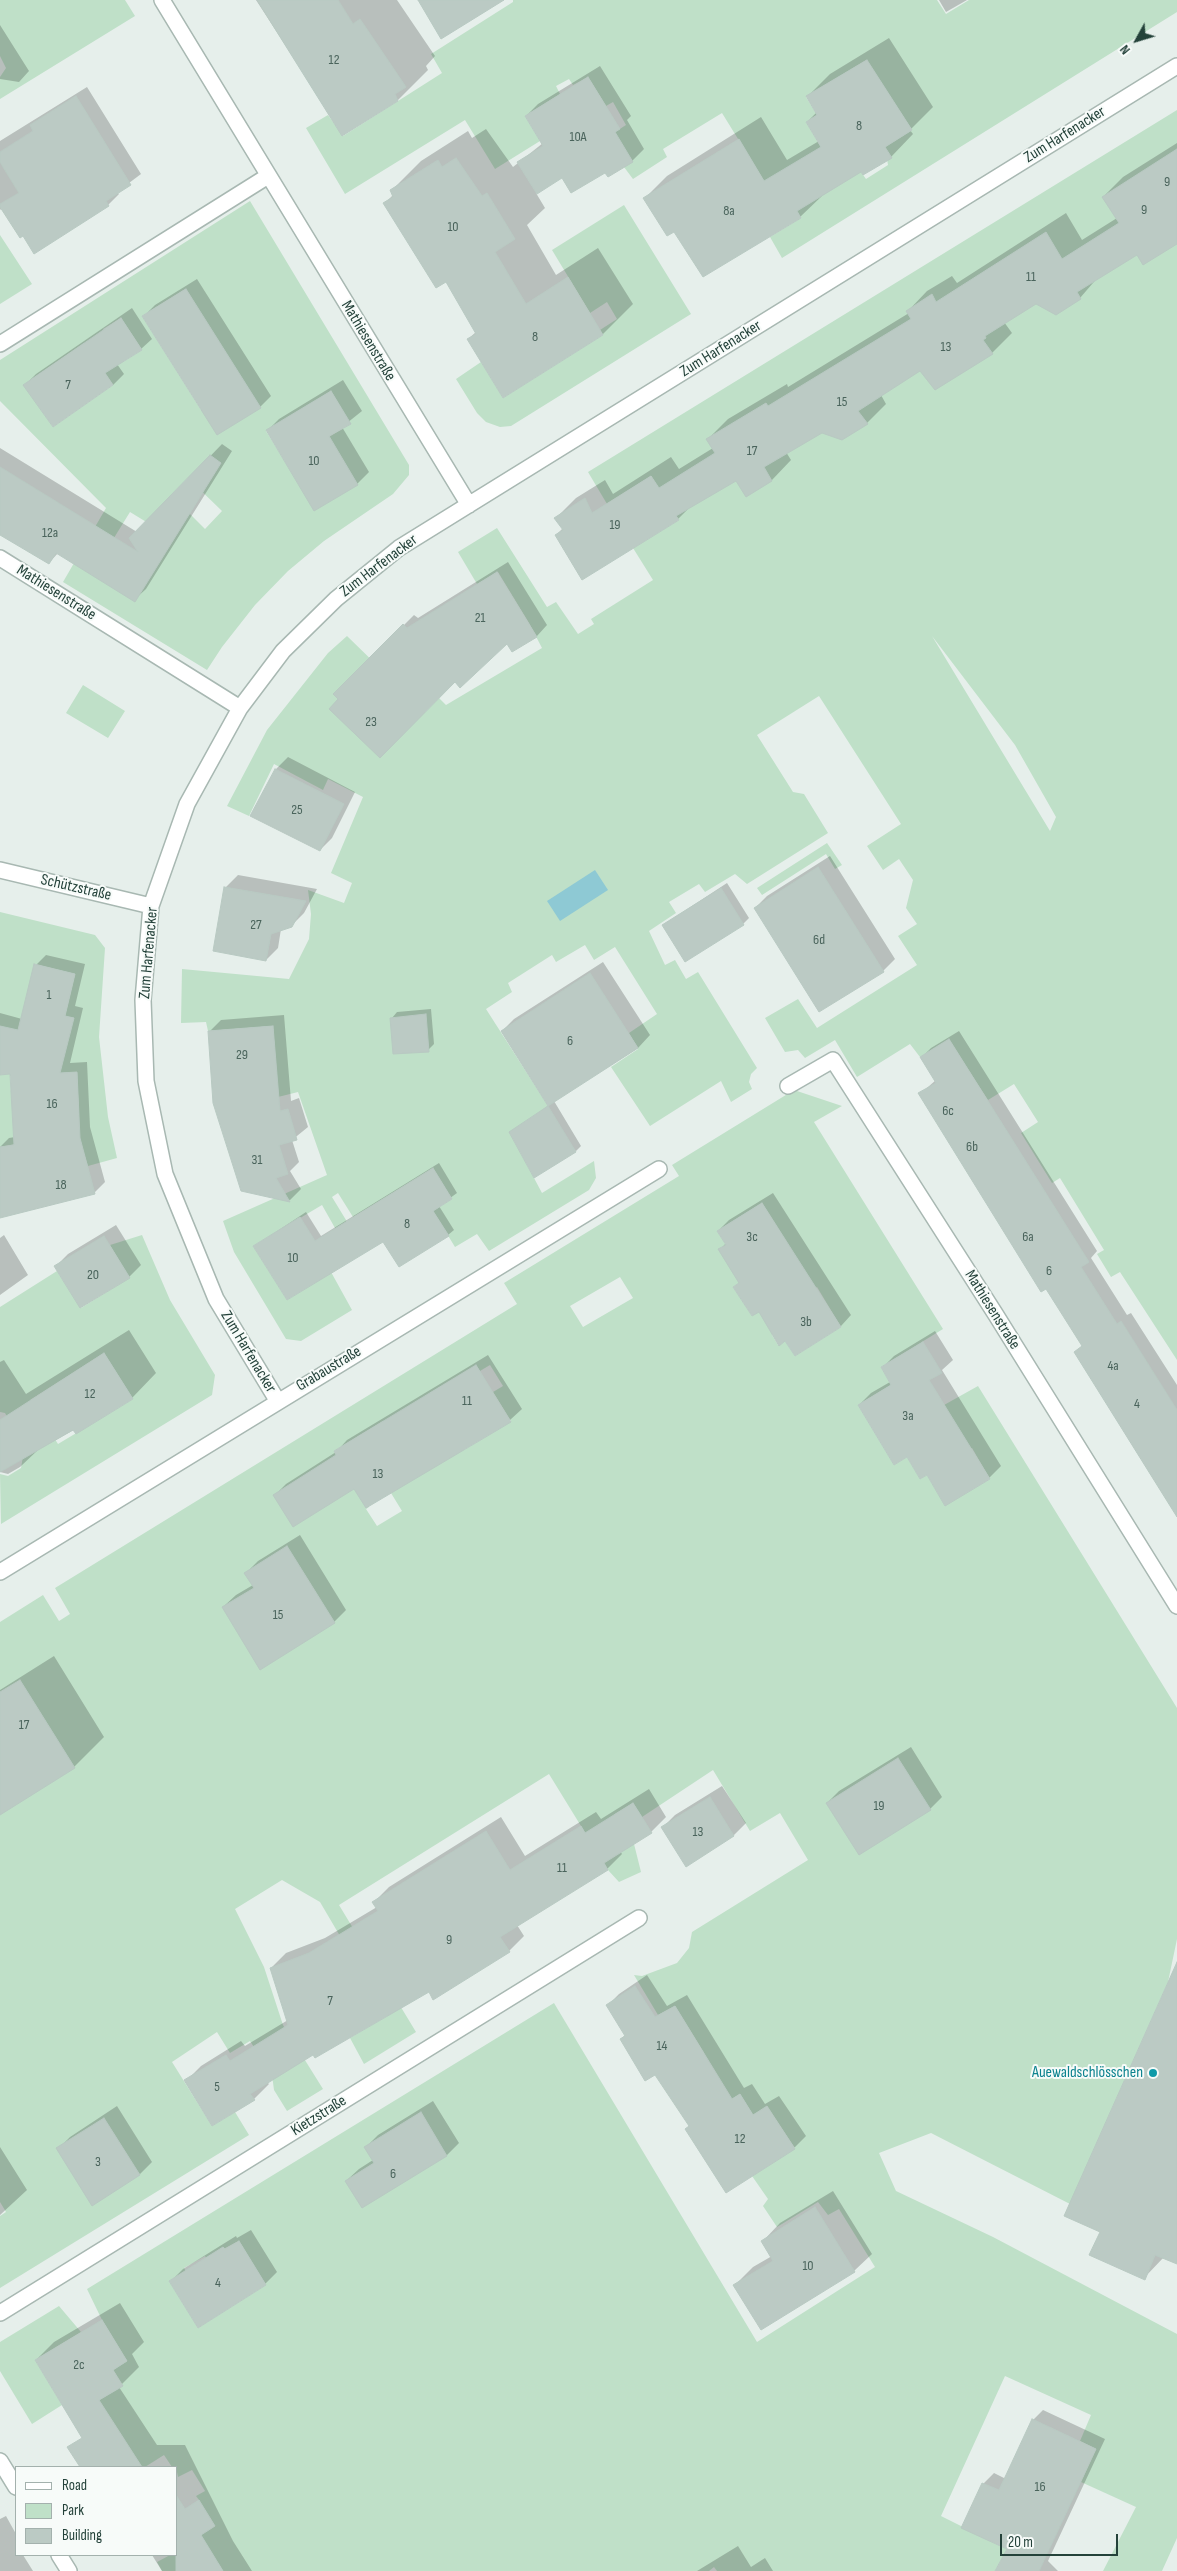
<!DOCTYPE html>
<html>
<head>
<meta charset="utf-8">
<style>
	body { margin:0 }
	#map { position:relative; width:1177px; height:2571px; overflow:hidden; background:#e6efeb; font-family:"Sofia Sans Condensed",sans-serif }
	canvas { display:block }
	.legend { position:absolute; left:15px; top:2466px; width:162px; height:90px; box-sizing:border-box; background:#f7fbf9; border:1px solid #a3b1ad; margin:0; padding:6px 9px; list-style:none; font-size:15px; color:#24423a }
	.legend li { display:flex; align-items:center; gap:10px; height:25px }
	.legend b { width:25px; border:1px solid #a3b1ad }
	.north { position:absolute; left:1112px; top:15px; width:50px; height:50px; -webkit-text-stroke:4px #f7fbf9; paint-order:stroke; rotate:231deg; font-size:14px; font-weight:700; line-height:20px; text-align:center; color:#24423a }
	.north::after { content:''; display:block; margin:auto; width:18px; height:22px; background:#24423a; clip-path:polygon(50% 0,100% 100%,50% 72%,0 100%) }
	.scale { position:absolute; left:1000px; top:2534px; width:118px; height:22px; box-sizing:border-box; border:2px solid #24423a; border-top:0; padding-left:6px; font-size:15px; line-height:18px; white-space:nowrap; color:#24423a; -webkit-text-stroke:4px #f7fbf9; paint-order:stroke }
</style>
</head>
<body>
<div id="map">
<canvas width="1177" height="2571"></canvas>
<ul class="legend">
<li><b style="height:6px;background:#fff"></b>Road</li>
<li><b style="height:14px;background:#bfe0c8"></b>Park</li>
<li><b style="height:14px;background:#bbcac4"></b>Building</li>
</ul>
<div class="north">N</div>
<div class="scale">20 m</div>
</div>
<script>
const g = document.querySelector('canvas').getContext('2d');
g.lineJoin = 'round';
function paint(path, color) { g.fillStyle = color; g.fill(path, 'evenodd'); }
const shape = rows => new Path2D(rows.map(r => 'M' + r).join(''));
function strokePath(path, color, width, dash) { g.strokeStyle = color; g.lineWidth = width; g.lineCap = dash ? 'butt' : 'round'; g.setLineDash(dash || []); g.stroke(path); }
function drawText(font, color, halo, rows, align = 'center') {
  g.font = font + ' "Sofia Sans Condensed",sans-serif'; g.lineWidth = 4; g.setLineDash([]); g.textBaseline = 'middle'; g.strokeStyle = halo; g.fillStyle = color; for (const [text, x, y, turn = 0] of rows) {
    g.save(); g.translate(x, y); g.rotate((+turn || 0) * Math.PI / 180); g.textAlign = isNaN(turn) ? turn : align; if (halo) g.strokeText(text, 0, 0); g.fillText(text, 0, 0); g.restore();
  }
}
paint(shape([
	[0,0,125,0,135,16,0,99,0,77,6,68,0,56],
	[513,0,937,0,946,14,969,0,1177,0,1177,12,782,258,770,237,801,218,792,204,764,181,722,113,663,149,667,157,633,179,624,167,615,132,626,125,613,102,606,106,588,77,573,85,569,79,556,86,560,94,525,116,540,141,495,169,465,120,345,194,306,128,328,115,343,136,442,73,431,54,513,2],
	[866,60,912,130,885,147,888,165,866,179,861,172,825,154,806,122,817,115,806,97],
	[1177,110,1177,1360,1120,1272,1111,1277,1097,1254,1104,1250,1060,1178,1052,1183,1021,1133,1038,1122,1014,1084,988,1100,949,1040,920,1057,910,1044,857,1077,835,1040,805,1058,798,1050,785,1052,765,1018,798,999,817,1028,917,965,898,936,917,924,906,908,913,880,899,859,883,870,867,846,901,824,819,696,757,735,793,792,804,794,828,833,747,884,735,874,705,892,699,884,669,902,676,913,649,931,665,965,675,960,686,979,698,972,757,1068,751,1074,749,1082,752,1089,731,1102,721,1081,650,1126,611,1067,638,1049,629,1033,657,1014,615,947,594,960,585,945,556,962,552,955,508,983,512,992,486,1009,548,1106,510,1133,542,1193,594,1161,596,1178,589,1190,489,1251,477,1234,455,1247,433,1211,452,1199,433,1169,353,1217,338,1193,332,1197,360,1243,348,1251,322,1205,253,1246,287,1300,331,1272,352,1310,301,1341,286,1339,234,1252,223,1221,327,1175,298,1092,278,1097,273,1026,208,1031,206,1022,181,1023,182,969,289,979,309,939,311,914,308,890,344,903,352,883,331,873,363,797,328,779,323,790,274,764,249,816,227,806,267,730,328,653,347,636,425,712,439,698,446,705,542,648,529,623,498,572,477,584,458,552,497,528,547,607,556,602,578,634,594,624,591,619,653,580,633,548,679,520,651,476,607,504,588,472],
	[932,636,1015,745,1056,817,1050,831],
	[250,201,409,465,409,475,393,494,324,541,288,571,255,605,222,647,207,670,63,582,106,508,0,401,0,360],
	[185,289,186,289,201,410,142,316],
	[121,318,142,350,123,362,103,329],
	[84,343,113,385,53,427,24,385],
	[331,391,350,424,329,437,315,510,266,431],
	[188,478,222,511,205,529,171,495],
	[130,512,174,539,91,575],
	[624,205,691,314,511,426,500,427,486,422,477,413,456,379,481,362,503,398,603,335,600,330,617,319,607,302,590,313,552,250],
	[0,235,32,284,0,304],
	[83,685,125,711,108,738,66,713],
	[827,843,842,865,835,869,826,854,762,895,757,888],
	[0,912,95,935,105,948,99,1037,108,1117,117,1158,88,1166,83,1151,45,1161,41,1139,0,1147,0,1075,7,1028,0,1026],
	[35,964,75,974,65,1016,74,1018,52,1032],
	[77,1072,79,1115,52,1117,24,1091,11,1091,10,1076],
	[794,1090,842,1106,814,1122,943,1329,881,1367,891,1385,858,1405,894,1465,907,1457,920,1479,927,1475,945,1505,990,1479,972,1448,956,1457,944,1405,978,1386,1177,1708,1177,1939,1168,1982,1070,2204,931,2133,879,2153,896,2191,993,2237,1177,2334,1177,2538,1162,2571,1103,2571,1136,2507,1081,2482,1096,2449,1080,2441,1091,2415,1005,2376,941,2516,1007,2549,995,2571,717,2571,714,2567,709,2571,223,2571,218,2563,205,2571,162,2571,157,2562,170,2555,176,2555,176,2551,202,2535,199,2500,196,2496,205,2491,192,2470,178,2477,176,2467,172,2467,164,2455,145,2467,79,2467,124,2439,90,2406,122,2386,113,2370,127,2361,102,2320,87,2289,554,2003,757,2342,875,2267,839,2209,828,2215,818,2202,777,2227,763,2206,768,2199,752,2176,795,2148,767,2107,753,2115,740,2094,709,2113,704,2053,675,2006,658,2015,634,1975,642,1976,677,1963,689,1948,692,1932,808,1860,780,1813,750,1831,713,1770,642,1817,633,1803,615,1814,634,1844,641,1872,619,1882,608,1870,549,1774,339,1905,416,2032,364,2064,350,2038,387,2016,320,1902,282,1880,235,1909,264,1967,283,2025,323,2089,287,2111,274,2090,272,2075,250,2041,230,2053,217,2032,172,2062,212,2126,235,2112,249,2135,0,2288,0,2216,6,2212,0,2202,0,1622,43,1595,59,1621,70,1614,55,1588,517,1304,504,1283,679,1176,672,1165],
	[762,1203,786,1242,719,1250,726,1245,717,1231],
	[767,1266,752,1316,733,1287],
	[620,1277,633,1298,583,1327,570,1306],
	[817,1287,841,1327,795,1356,785,1341,778,1345,772,1335,778,1331,770,1317],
	[490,1365,503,1386,493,1392,511,1421,464,1450,430,1393,476,1366,480,1371],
	[383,1421,411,1466,391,1493,402,1511,377,1526,366,1509,369,1507,334,1451],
	[239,2241,266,2285,198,2328,169,2281,186,2271,184,2268,205,2256,206,2258],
	[142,1235,170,1300,215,1375,212,1395,1,1524,0,1474,8,1476,21,1468,23,1456,12,1426,5,1413,0,1412,0,1307,57,1271,81,1308,129,1278,110,1245],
	[104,1353,133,1399,58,1444,30,1400],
	[59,2306,81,2332,35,2360,62,2405,32,2424,0,2371,0,2342]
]), '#bfe0c8');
paint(shape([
	[595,870,608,890,560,921,547,901]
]), '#8ec9d4');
paint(shape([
	[256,0,397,0,435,56,426,66,428,70,398,100,343,134],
	[939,0,967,0,946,12],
	[0,25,29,71,19,82,0,79],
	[889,38,933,107,910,130,913,134,891,157,861,170,823,195,800,217,675,230,645,198,667,176,761,117,787,160,819,141,807,122,817,112,807,97,830,74],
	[600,66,631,116,627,120,644,149,632,161,605,171,563,176,536,193,545,208,527,225,556,275,598,248,633,304,603,334,504,396,468,339,476,332,446,281,384,204,394,194,391,191,421,161,468,131,472,138,486,129,513,167,543,143,526,116,538,104],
	[87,87,141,174,117,192,119,194,108,205,35,252,24,234,2,208,0,210,0,141],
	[1177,143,1177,243,1137,253,1099,276,1080,298,1056,313,1036,303,1004,322,1012,333,992,353,920,369,881,395,886,404,867,423,822,431,786,452,791,460,772,480,746,495,736,479,692,505,678,519,556,535,563,528,556,518,576,498,605,480,613,494,671,457,679,469,713,448,708,439,728,419,787,384,788,387,909,313,908,311,927,291,952,276,957,283,1066,213,1082,240,1117,218,1103,197,1123,177],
	[197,279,271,396,260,407,144,316,155,305],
	[132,308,152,339,141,349,117,364,124,374,113,385,25,385,36,374],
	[343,380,362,411,342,427,369,472,357,484,267,431,279,419],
	[222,444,232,451,146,589,134,600,58,553,49,563,0,533,0,448,137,532],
	[508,562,547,625,537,636,512,650,507,642,455,680,340,699,335,694,414,615,418,618],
	[288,757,355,792,332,838,320,850,252,815,276,769],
	[830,856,895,959,883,971,755,908,767,896],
	[238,875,317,889,304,913,291,926,281,929,278,948,266,960,226,887],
	[727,883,749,918,743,924,663,925],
	[46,955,85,964,75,1006,83,1008,70,1063,87,1062,90,1127,105,1182,94,1193,0,1158,0,1147,9,1138,15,1137,11,1073,0,1074,0,1013,22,1019,36,965],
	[603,962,650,1035,638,1048,554,1101,581,1146,576,1151,511,1133,549,1105,502,1031,514,1019],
	[431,1009,434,1044,428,1050,392,1018,397,1012],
	[284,1015,291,1101,299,1098,308,1127,292,1140,299,1162,290,1171,301,1189,290,1200,242,1190,209,1032,221,1020],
	[959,1031,1097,1251,1091,1258,1127,1315,1131,1313,1177,1385,1177,1515,1076,1352,1083,1345,920,1094,936,1080,921,1058,931,1048],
	[439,1163,457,1193,439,1206,454,1230,448,1235,255,1246,306,1212,321,1236],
	[773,1193,851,1315,841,1326,795,1355,786,1340,759,1310,735,1287,740,1282,720,1250,726,1243,718,1231,729,1220],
	[116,1225,141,1265,129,1277,56,1266,68,1254],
	[4,1235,28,1275,0,1295,0,1238],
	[129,1330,156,1373,132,1398,39,1449,20,1467,8,1474,0,1472,0,1362,4,1360,26,1394],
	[935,1331,953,1360,942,1370,1001,1466,989,1478,946,1504,927,1474,859,1405,871,1393,890,1382,882,1368,894,1356],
	[488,1355,522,1409,510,1420,366,1506,354,1487,275,1495,286,1484,336,1452,347,1440],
	[300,1535,346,1610,334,1622,223,1607,236,1595,253,1585,246,1573,258,1561],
	[54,1656,104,1737,74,1767,0,1814,0,1690],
	[911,1747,942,1797,930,1809,859,1853,827,1803,839,1791],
	[722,1786,746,1823,734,1835,686,1865,663,1827,675,1815],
	[649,1789,666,1817,651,1832,620,1851,622,1854,607,1869,517,1925,524,1936,509,1951,429,1990,314,2054,267,2082,269,2084,254,2099,186,2081,201,2066,241,2041,245,2046,288,2020,271,1968,286,1953,325,1938,377,1907,374,1902,389,1887,501,1817,525,1856,596,1812,601,1819],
	[647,1975,667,2006,687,1995,744,2088,752,2084,765,2104,779,2096,806,2136,794,2148,690,2125,655,2073,621,2039,626,2034,608,2005,619,1994],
	[1177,1975,1177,2263,1164,2257,1144,2278,1102,2231],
	[433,2101,459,2143,447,2155,363,2206,346,2181,359,2169,373,2160,366,2147,378,2135],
	[117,2106,152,2162,140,2174,58,2149,70,2137],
	[0,2147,27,2190,0,2215],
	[833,2191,872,2254,854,2271,735,2285,753,2267,772,2256,763,2241,780,2223],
	[251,2230,277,2272,265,2284,199,2327,171,2281,183,2269,236,2236,237,2238],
	[120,2303,144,2342,132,2354,139,2367,119,2387,157,2445,185,2445,233,2541,252,2571,162,2571,152,2555,176,2555,176,2467,101,2467,36,2360,54,2342],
	[1043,2410,1105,2439,1048,2561,1058,2571,997,2571,1008,2548,963,2527,984,2483,994,2473,1006,2479,1033,2420],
	[6,2516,16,2534,16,2555,23,2555,33,2571,0,2571,0,2519],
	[738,2546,751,2567,765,2558,773,2571,697,2571]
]), '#0003');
const building = shape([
	[257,0,338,0,353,24,360,19,406,87,395,94,398,101,342,136,257,0],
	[418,0,504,0,441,39,418,0],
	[867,60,912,130,885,147,892,158,863,175,861,172,797,211,801,218,703,277,674,232,667,236,643,198,739,139,764,181,821,147,806,122,817,115,806,96,867,60],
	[588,77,620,129,615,132,633,162,608,177,605,173,571,193,562,178,537,194,517,162,543,146,525,116,588,77],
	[76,96,131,185,106,201,109,206,34,254,23,236,20,238,0,207,0,204,19,193,0,162,0,152,33,131,30,125,76,96],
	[1177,149,1177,244,1143,265,1137,255,1077,292,1081,299,1056,315,1036,304,985,336,986,338,983,340,993,354,935,390,920,371,858,411,868,424,842,440,822,433,764,467,772,481,746,497,736,481,676,516,679,520,582,580,555,535,563,530,554,518,585,498,592,513,651,476,659,488,715,453,706,439,766,403,768,406,911,319,906,311,932,294,936,302,1046,232,1062,259,1119,223,1102,197,1177,149],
	[456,158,482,196,487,193,515,239,495,252,526,304,568,277,603,335,503,398,467,339,476,334,446,282,436,288,383,203,393,197,390,190,438,160,442,167,456,158],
	[186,289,261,408,217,435,142,316,186,289],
	[121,318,142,350,105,373,113,385,53,427,23,385,121,318],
	[331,391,351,424,329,436,358,485,314,511,266,430,331,391],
	[210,455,221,463,135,602,56,553,49,564,0,535,0,467,138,552,129,538,210,455],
	[497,572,537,637,512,652,507,644,460,688,455,682,380,758,329,709,338,699,333,694,403,624,407,628,497,572],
	[275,769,344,804,320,851,250,816,275,769],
	[818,867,884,972,819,1012,754,908,818,867],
	[224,887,306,901,292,927,271,934,266,961,213,951,224,887],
	[721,888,744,925,685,962,662,925,721,888],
	[34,964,75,974,65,1016,74,1018,60,1073,77,1072,80,1138,95,1194,0,1218,0,1147,14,1145,10,1074,0,1075,0,1026,18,1030,34,964],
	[590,973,638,1048,548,1106,501,1031,590,973],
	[426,1014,429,1052,393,1054,390,1018,426,1014],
	[273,1026,280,1111,288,1109,297,1140,279,1145,288,1174,276,1178,290,1202,241,1191,213,1103,208,1031,273,1026],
	[949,1039,1089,1262,1081,1267,1117,1324,1121,1321,1177,1410,1177,1517,1074,1352,1082,1346,1046,1289,1041,1292,918,1093,936,1083,920,1057,949,1039],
	[548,1106,576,1152,534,1178,509,1132,548,1106],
	[433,1168,452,1199,433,1211,449,1236,399,1267,383,1242,287,1300,253,1246,300,1217,315,1241,433,1168],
	[762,1203,841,1327,795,1356,785,1341,779,1346,759,1312,752,1316,733,1287,739,1283,718,1249,726,1245,717,1231,762,1203],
	[104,1236,130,1278,80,1308,54,1266,104,1236],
	[923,1342,942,1373,929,1380,990,1479,945,1506,927,1475,920,1479,907,1457,894,1465,858,1405,891,1385,881,1367,923,1342],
	[104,1353,133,1399,76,1434,73,1430,0,1472,0,1420,104,1353],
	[476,1365,511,1422,366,1508,354,1489,293,1527,273,1495,336,1455,334,1451,476,1365],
	[287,1546,335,1623,260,1670,222,1607,254,1588,244,1573,287,1546],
	[20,1680,75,1768,0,1815,0,1692,20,1680],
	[898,1758,931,1810,859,1855,826,1803,898,1758],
	[710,1797,734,1836,686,1867,661,1827,710,1797],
	[633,1803,652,1833,604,1863,608,1870,500,1937,510,1952,433,2000,429,1992,315,2058,313,2055,250,2094,255,2100,212,2126,184,2080,226,2055,230,2061,288,2025,270,1968,309,1953,378,1911,372,1902,486,1831,510,1870,581,1826,585,1833,633,1803],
	[1177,1962,1177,2264,1155,2255,1145,2280,1089,2255,1100,2232,1064,2216,1177,1962],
	[635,1986,655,2017,675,2006,732,2099,740,2094,753,2115,767,2106,795,2149,726,2193,685,2129,689,2126,655,2075,645,2081,620,2039,625,2036,606,2005,635,1986],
	[421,2112,447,2156,362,2208,345,2181,374,2163,364,2147,421,2112],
	[104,2118,140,2175,92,2206,56,2148,104,2118],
	[815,2207,855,2272,761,2330,733,2285,773,2261,761,2241,815,2207],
	[239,2241,266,2285,198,2328,169,2281,223,2247,225,2249,239,2241],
	[102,2320,127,2361,113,2370,123,2386,99,2400,142,2467,80,2467,67,2447,82,2438,35,2360,102,2320],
	[1032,2419,1096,2449,1039,2571,995,2571,1007,2549,961,2528,982,2483,999,2490,1032,2419],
	[176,2495,185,2509,199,2500,215,2526,201,2535,223,2571,176,2571,176,2495]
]);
paint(building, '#bbcac4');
strokePath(building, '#b8c9c2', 1);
const minor = shape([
	[162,0,469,505],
	[0,344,268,176],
	[0,558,240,708],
	[0,870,151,906],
	[788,1086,833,1060,996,1315,1177,1606],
	[277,1400,216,1299,165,1174,146,1081,143,1000,151,906,187,804,240,708,283,651,336,599,399,548,1177,66],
	[0,1572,659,1169],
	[0,2313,639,1918],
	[0,2461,16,2487],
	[59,2555,69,2571]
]);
strokePath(minor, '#a8b8b2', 18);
strokePath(minor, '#fff', 15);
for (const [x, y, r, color] of [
	[1153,2073,5,"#0f9aa8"]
]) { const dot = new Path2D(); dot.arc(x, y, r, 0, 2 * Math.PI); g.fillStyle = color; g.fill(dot); strokePath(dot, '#f7fbf9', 2); }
drawText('14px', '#4a645c', null, [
	["12",334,60],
	["8",859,126],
	["10A",578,137],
	["9",1167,182],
	["9",1144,210],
	["8a",729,211],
	["10",453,227],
	["11",1031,277],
	["8",535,337],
	["13",946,347],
	["7",68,385],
	["15",842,402],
	["17",752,451],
	["10",314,461],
	["19",615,525],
	["12a",50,533],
	["21",480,618],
	["23",371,722],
	["25",297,810],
	["27",256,925],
	["6d",819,940],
	["1",49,995],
	["6",570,1041],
	["29",242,1055],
	["16",52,1104],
	["6c",948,1111],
	["6b",972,1147],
	["31",257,1160],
	["18",61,1185],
	["8",407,1224],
	["3c",752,1237],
	["6a",1028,1237],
	["10",293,1258],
	["6",1049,1271],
	["20",93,1275],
	["3b",806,1322],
	["4a",1113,1366],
	["12",90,1394],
	["11",467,1401],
	["4",1137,1404],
	["3a",908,1416],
	["13",378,1474],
	["15",278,1615],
	["17",24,1725],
	["19",879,1806],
	["13",698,1832],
	["11",562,1868],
	["9",449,1940],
	["7",330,2001],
	["14",662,2046],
	["5",217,2087],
	["12",740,2139],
	["3",98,2162],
	["6",393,2174],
	["10",808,2266],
	["4",218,2283],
	["2c",79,2365],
	["16",1040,2487]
]);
drawText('16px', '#24423a', '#f7fbf9', [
	["Zum Harfenacker",1065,135,-32],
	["Mathiesenstraße",368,341,59],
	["Zum Harfenacker",721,349,-32],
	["Zum Harfenacker",379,566,-37],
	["Mathiesenstraße",56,593,32],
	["Schützstraße",76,888,13],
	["Zum Harfenacker",149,953,-85],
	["Mathiesenstraße",992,1310,58],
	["Zum Harfenacker",248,1352,59],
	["Grabaustraße",329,1369,-31],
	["Kietzstraße",319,2116,-32]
]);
drawText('16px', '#0d838f', '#f7fbf9', [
	["Auewaldschlösschen",1143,2073]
], 'right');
</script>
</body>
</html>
